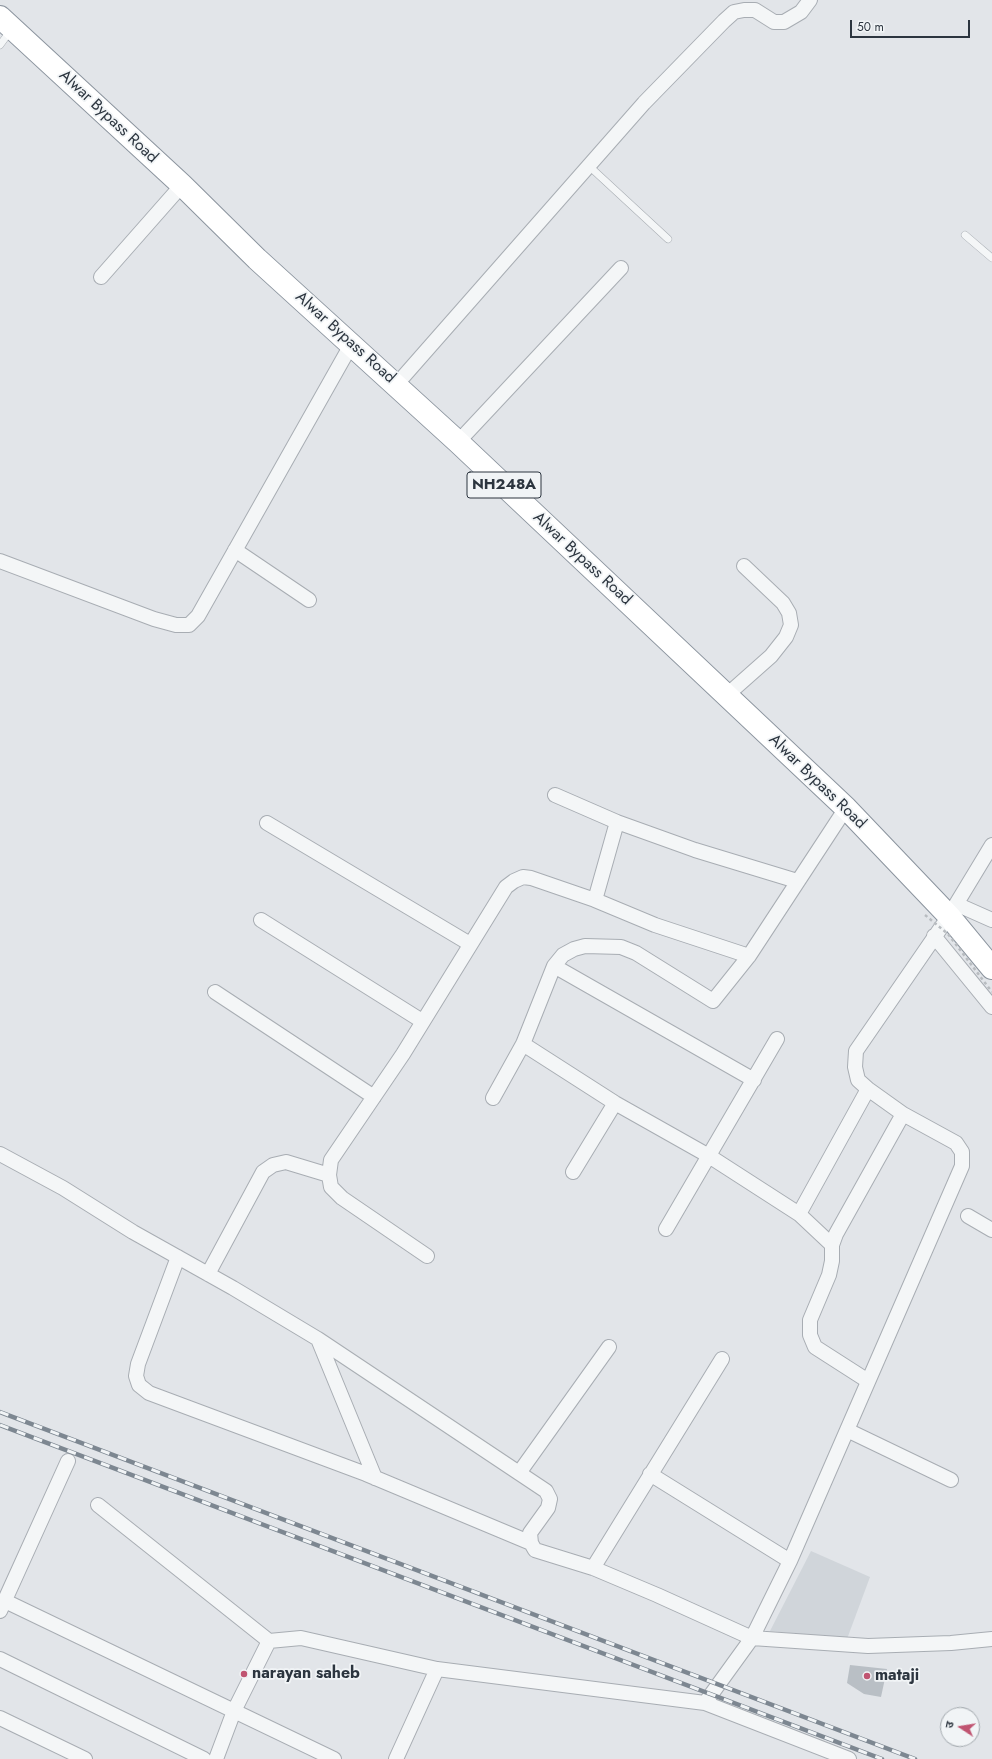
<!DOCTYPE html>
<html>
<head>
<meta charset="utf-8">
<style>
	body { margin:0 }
	#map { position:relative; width:992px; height:1759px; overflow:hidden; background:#e2e5e9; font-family:Jost,"Noto Sans Devanagari",sans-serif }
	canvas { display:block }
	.north { position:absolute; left:940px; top:1707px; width:40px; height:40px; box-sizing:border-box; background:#f1f4f6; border:1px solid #a2a8ad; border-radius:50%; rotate:282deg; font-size:11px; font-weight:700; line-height:16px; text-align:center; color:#2c353f }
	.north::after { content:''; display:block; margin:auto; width:14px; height:18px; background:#c05471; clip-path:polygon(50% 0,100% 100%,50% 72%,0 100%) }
	.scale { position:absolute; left:850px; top:20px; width:120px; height:18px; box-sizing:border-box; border:2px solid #2c353f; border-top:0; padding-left:5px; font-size:12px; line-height:14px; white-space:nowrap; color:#2c353f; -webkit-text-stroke:3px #f1f4f6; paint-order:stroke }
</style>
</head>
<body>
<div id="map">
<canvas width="992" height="1759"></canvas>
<div class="north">उ</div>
<div class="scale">50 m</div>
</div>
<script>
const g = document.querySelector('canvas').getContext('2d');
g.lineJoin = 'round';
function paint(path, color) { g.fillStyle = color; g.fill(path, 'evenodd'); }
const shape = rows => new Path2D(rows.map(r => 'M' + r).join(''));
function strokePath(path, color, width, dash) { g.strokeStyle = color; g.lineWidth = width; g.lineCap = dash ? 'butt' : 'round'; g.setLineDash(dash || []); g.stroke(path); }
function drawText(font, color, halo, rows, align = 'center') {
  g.font = font + ' Jost,sans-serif'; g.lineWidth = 3.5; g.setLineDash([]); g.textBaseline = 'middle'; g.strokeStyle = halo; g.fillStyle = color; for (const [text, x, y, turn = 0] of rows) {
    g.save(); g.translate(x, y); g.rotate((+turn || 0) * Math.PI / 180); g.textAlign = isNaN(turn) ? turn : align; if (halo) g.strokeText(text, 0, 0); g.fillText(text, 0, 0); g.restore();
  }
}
paint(shape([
	[811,1551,870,1577,847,1639,770,1631]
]), '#d0d5da');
paint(shape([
	[850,1665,887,1669,881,1697,864,1694,847,1683]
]), '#b9bfc5');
const lane = shape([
	[0,45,11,30],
	[589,166,668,239],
	[965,235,992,258]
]);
const street = shape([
	[101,277,182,185],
	[396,385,644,103,724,21,734,12,744,10,755,10,774,22,784,22,801,12,810,0],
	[458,442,621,268],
	[235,550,309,600],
	[0,561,154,619,176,625,189,625,198,616,351,345],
	[727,695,771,656,786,637,791,625,789,613,783,603,744,566],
	[555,795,617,822,695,850,797,881],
	[267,823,470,944],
	[595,900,655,925,749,956],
	[956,904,992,920],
	[261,920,422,1021],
	[934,936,992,1007],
	[554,966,754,1080],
	[215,992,374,1097],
	[523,1044,615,1103,709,1156,799,1214,832,1245],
	[493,1098,523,1044,554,966,563,955,574,949,585,946,621,947,636,953,713,1001,749,956,846,808],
	[0,1154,63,1188,133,1232,233,1288,318,1339,546,1491,550,1499,548,1508,530,1533,531,1543,535,1550,593,1568,657,1595,752,1638,868,1646,951,1643,992,1639],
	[573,1172,615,1103],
	[799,1214,868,1089],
	[968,1216,992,1230],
	[666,1229,777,1039],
	[427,1256,342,1198,331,1187,329,1175,331,1160,403,1054,506,887,514,881,523,877,531,878,595,900,617,822],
	[178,1257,138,1364,136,1376,139,1385,149,1393,366,1474,531,1543],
	[208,1274,263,1172,273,1165,286,1162,329,1175],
	[318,1339,375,1478],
	[868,1381,815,1347,810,1335,810,1320,829,1275,832,1261,832,1245,836,1234,903,1114],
	[847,1430,951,1480],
	[519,1473,609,1347],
	[650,1474,790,1561],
	[98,1505,269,1641],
	[593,1568,722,1359],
	[5,1601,334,1759],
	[0,1611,68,1461],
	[0,1659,204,1759],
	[705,1703,752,1638,790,1561,962,1166,962,1152,956,1143,903,1114,868,1089,858,1080,855,1067,856,1051,949,916,992,845],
	[0,1718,85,1759],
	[216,1759,234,1711,269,1641,301,1638,437,1669,705,1703,849,1759],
	[396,1759,437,1669]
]);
const highway = shape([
	[0,17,182,185,257,259,458,442,846,808,949,916,992,968]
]);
strokePath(lane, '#a8adb3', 8);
strokePath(street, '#a8adb3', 16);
strokePath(highway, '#8b949e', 24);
strokePath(lane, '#f4f6f7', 7);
strokePath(street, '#f4f6f7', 14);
strokePath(highway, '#fff', 22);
const rail = shape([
	[0,1412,915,1759],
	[0,1425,882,1759]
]);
strokePath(rail, '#7d8791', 4.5);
strokePath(rail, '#f1f4f6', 3, [9]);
strokePath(shape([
	[925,915,948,934,992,992]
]), '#b8bcc0', 2.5, [3, 3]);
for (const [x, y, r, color] of [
	[244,1674,4,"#c05471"],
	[867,1676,4,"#c05471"]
]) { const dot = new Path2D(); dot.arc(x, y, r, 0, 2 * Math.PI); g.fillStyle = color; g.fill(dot); strokePath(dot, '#f1f4f6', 1.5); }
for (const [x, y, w] of [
	[504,485,74]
]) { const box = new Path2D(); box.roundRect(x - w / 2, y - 13, w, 26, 3); g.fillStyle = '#f1f4f6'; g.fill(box); strokePath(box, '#2c353f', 1); }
drawText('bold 15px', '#2c353f', null, [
	["NH248A",504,485]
]);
drawText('16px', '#2c353f', '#f1f4f6', [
	["Alwar Bypass Road",108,117,43],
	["Alwar Bypass Road",345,338,42],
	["Alwar Bypass Road",582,559,43],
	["Alwar Bypass Road",817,782,44]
]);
drawText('bold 16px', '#2c353f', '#f1f4f6', [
	["narayan saheb",252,1674],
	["mataji",875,1676]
], 'left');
</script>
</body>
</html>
